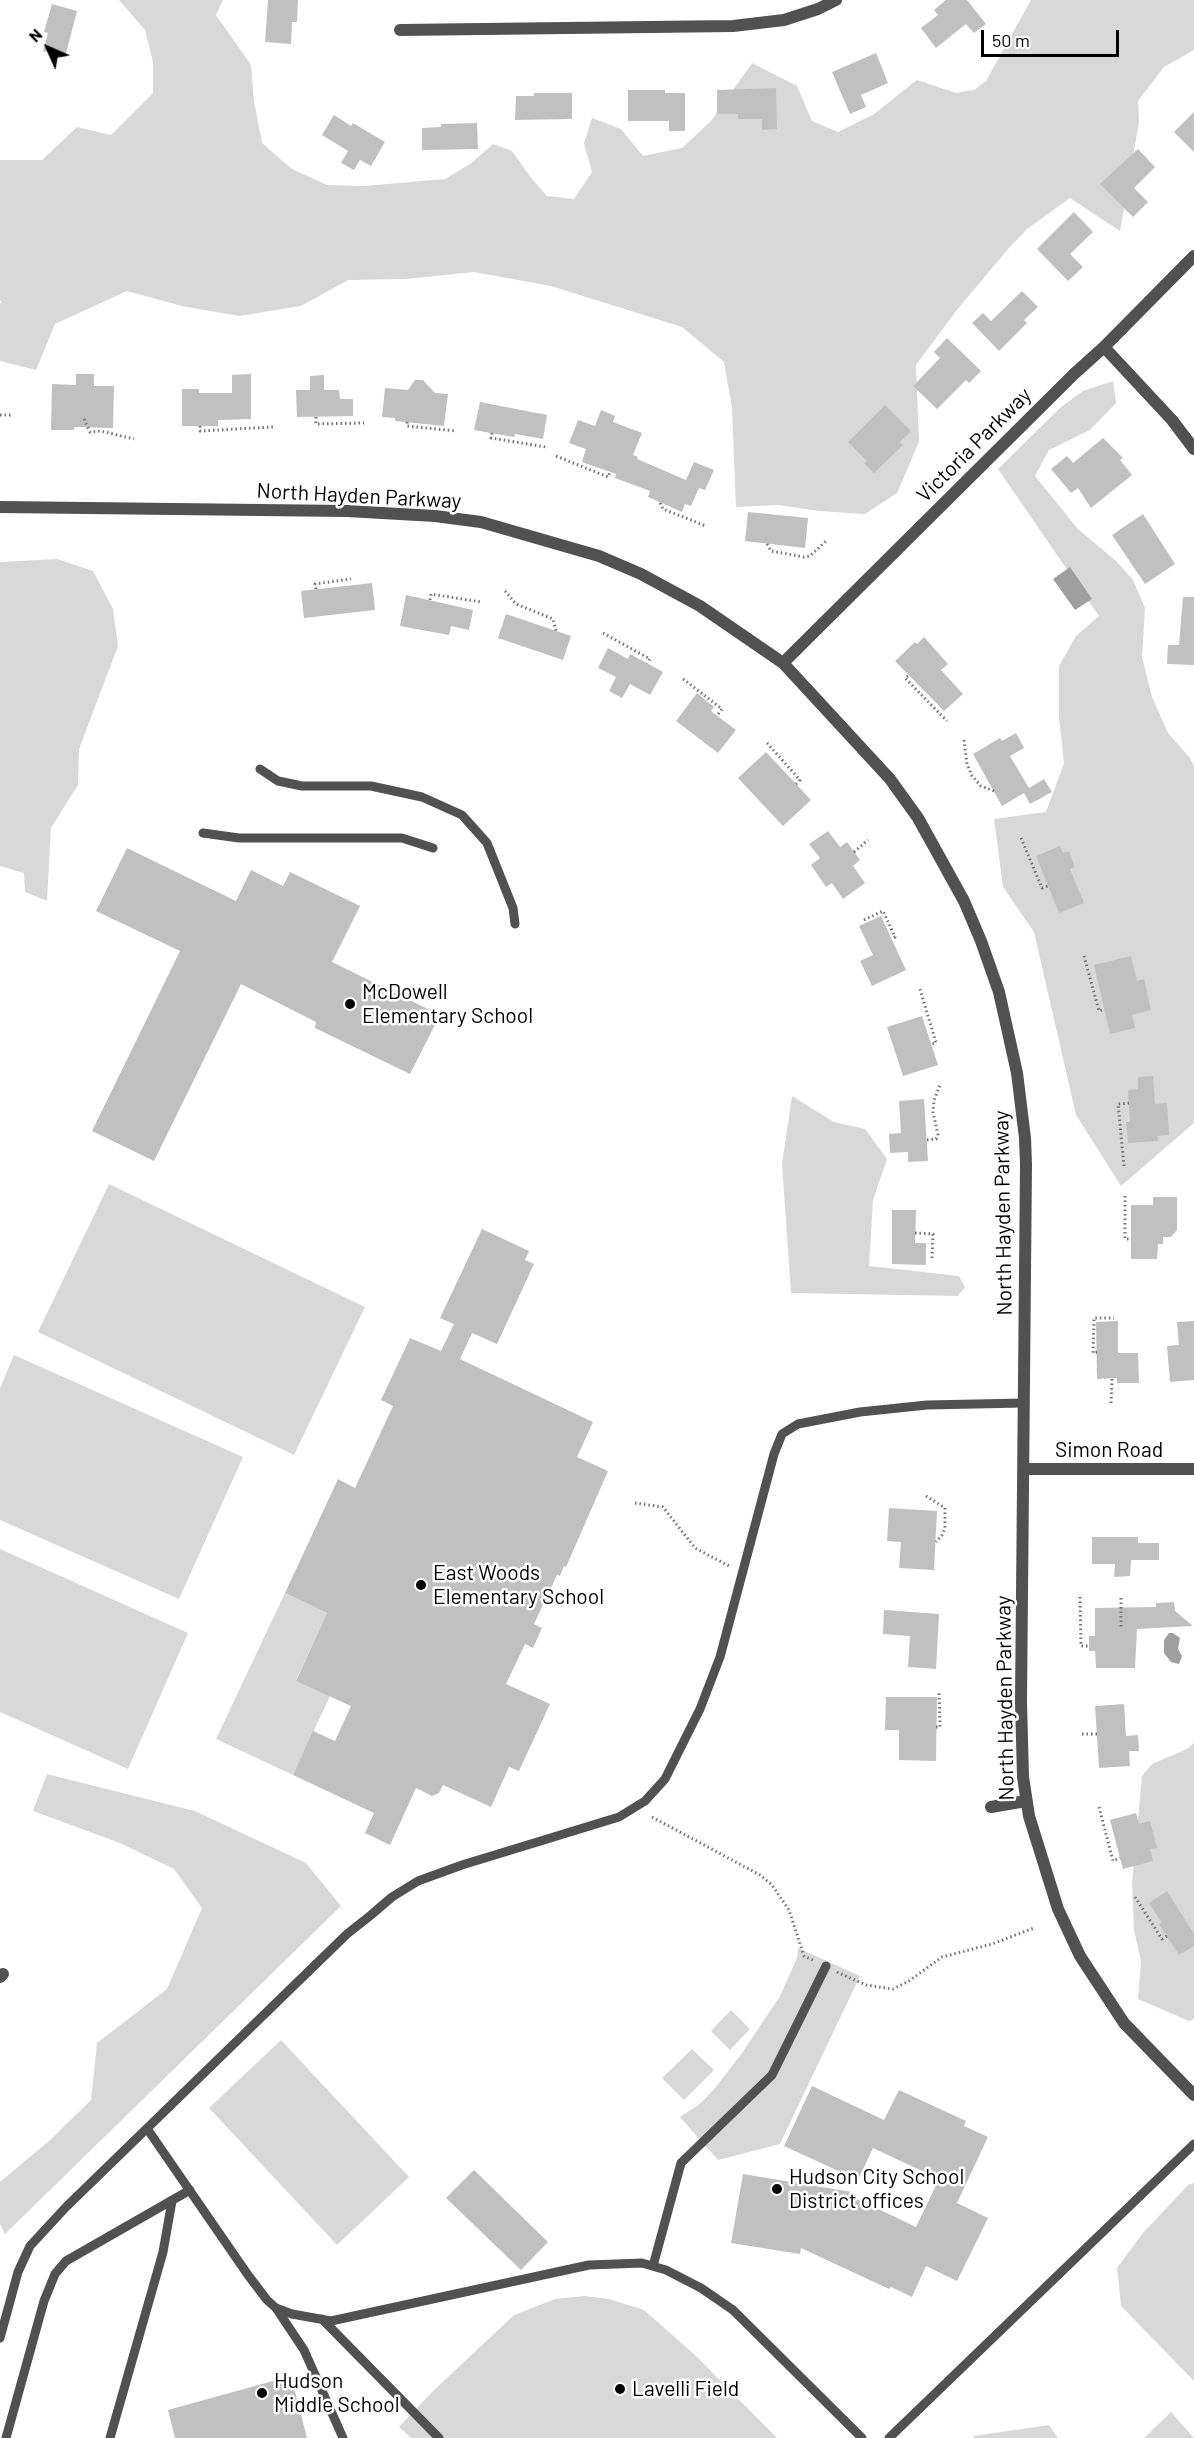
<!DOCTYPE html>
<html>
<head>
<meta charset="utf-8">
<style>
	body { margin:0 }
	#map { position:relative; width:1194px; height:2438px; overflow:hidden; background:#fff; font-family:Barlow,sans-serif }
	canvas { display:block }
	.north { position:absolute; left:18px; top:18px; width:60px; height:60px; -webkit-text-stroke:4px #fff; paint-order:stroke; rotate:315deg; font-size:16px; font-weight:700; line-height:24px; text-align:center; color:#000 }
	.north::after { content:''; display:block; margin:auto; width:21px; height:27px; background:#000; clip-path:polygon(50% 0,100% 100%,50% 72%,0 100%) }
	.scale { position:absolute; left:981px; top:30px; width:138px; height:27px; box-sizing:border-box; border:3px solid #000; border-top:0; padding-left:8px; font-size:18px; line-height:21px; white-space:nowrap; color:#000; -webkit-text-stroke:4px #fff; paint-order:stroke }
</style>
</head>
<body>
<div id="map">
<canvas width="1194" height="2438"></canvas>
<div class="north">N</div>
<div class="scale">50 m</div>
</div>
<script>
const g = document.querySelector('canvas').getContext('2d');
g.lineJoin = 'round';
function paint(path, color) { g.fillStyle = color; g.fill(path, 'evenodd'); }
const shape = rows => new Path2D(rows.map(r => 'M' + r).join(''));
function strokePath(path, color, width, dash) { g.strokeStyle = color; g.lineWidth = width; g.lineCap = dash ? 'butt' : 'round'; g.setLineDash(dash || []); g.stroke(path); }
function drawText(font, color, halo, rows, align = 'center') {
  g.font = font + ' Barlow,sans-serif'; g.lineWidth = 5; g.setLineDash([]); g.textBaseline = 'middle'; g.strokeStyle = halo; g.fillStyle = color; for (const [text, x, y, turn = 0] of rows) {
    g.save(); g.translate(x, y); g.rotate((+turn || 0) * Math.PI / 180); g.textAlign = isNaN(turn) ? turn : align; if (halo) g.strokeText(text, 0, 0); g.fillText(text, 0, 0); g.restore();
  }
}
paint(shape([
	[119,0,223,0,216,15,251,65,254,101,262,143,292,169,327,185,364,186,445,179,470,164,493,144,512,151,532,179,547,196,574,199,592,172,584,143,592,118,621,129,643,156,682,148,711,121,752,63,797,86,812,121,838,132,874,114,917,80,956,93,974,90,986,81,1031,0,1194,0,1194,50,1164,67,1138,101,1139,122,1120,231,1070,198,1027,229,1008,249,956,311,916,365,919,442,897,493,865,514,819,511,778,505,736,507,732,408,724,362,682,327,551,286,474,272,406,279,348,280,301,306,239,316,182,306,127,291,55,324,36,370,0,361,0,304,2,302,0,300,0,160,42,160,77,127,111,135,153,93,153,62,145,30],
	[1113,381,1116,403,1090,430,1049,450,1035,476,1078,529,1116,561,1133,580,1145,608,1142,657,1152,697,1168,733,1190,758,1194,767,1194,1123,1121,1186,1076,1115,1034,932,1003,887,994,819,1046,812,1064,763,1059,718,1059,666,1076,636,1099,616,998,469,1061,407,1083,391],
	[57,559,93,571,113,609,118,646,79,749,78,785,51,828,47,901,25,892,24,873,0,866,0,562],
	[792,1096,834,1122,865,1129,887,1159,873,1200,869,1266,959,1276,965,1287,958,1296,791,1293,782,1164],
	[109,1184,365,1307,294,1455,38,1332],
	[14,1355,243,1457,179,1599,0,1520,0,1388],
	[0,1549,188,1633,128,1769,0,1712],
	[285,1593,327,1613,296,1680,330,1696,293,1775,216,1739],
	[1194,1743,1194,2019,1189,2021,1138,1999,1141,1961,1134,1930,1132,1884,1142,1776,1152,1764,1187,1749],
	[47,1774,195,1811,306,1863,341,1906,5,2234,0,2224,0,2182,49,2141,91,2100,97,2043,167,1989,202,1908,174,1869,120,1843,33,1811],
	[798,1948,860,1976,780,2144,718,2160,680,2117,701,2103,715,2088,742,2053,780,1996,797,1958],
	[731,2010,750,2029,730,2050,711,2031],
	[281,2040,409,2177,337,2245,209,2108],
	[692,2049,714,2070,684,2100,662,2078],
	[1194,2183,1194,2381,1121,2306,1117,2268,1143,2233,1188,2185],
	[585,2296,609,2299,644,2310,695,2355,777,2438,411,2438,399,2427,432,2392,514,2315,555,2299],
	[1171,2412,1194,2438,1144,2438],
	[1049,2425,1058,2438,974,2438,974,2436]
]), '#d8d8d8');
paint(shape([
	[1070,567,1092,599,1075,610,1053,579],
	[1169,1633,1173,1633,1180,1638,1178,1649,1182,1656,1179,1664,1171,1662,1164,1653,1164,1640]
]), '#9f9f9f');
paint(shape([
	[268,0,298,0,297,22,292,22,291,44,265,42],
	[946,0,967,0,986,24,974,33,966,24,936,48,921,28,938,15,934,10],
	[52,4,77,11,65,57,43,51,48,33,44,32],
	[876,53,888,83,861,95,866,107,850,114,832,72],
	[776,88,777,129,762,130,762,119,738,119,738,114,717,114,717,90],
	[628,90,665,90,665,93,685,93,685,131,669,131,669,121,628,121],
	[534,93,572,93,572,119,515,120,516,96,534,96],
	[1194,112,1194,152,1174,132],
	[334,115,351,126,353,123,385,142,371,166,360,160,354,170,341,163,348,151,322,135],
	[477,123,478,149,422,150,422,128,441,127,441,124],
	[1138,149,1155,167,1134,188,1148,202,1133,217,1100,184],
	[1074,212,1093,232,1070,254,1083,267,1068,281,1037,249],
	[1022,291,1038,307,1024,320,1027,323,999,351,972,323,983,313,991,321],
	[947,338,981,371,969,383,966,380,937,409,913,386,940,358,934,352],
	[76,374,94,374,94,386,114,386,113,428,74,427,74,430,51,430,52,384,76,385],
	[251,374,251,419,218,420,218,426,182,426,182,389,199,389,199,393,232,393,232,375],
	[324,375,324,390,339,390,340,399,353,399,353,416,297,417,296,390,310,390,310,376],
	[415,380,423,380,435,393,448,394,444,426,395,421,395,418,382,417,385,388,408,390],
	[480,402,547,415,543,439,515,434,514,437,474,430],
	[885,405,911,431,900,442,903,445,874,473,864,463,867,461,848,442],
	[601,410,615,416,613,422,642,433,633,455,638,457,637,459,686,480,694,462,714,470,705,490,699,488,691,506,685,504,682,512,648,497,650,491,615,478,616,474,582,462,586,449,569,443,578,420,595,426],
	[1103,438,1123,458,1120,460,1132,475,1091,508,1078,488,1071,493,1051,469,1067,456,1073,463],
	[748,512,808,518,805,548,745,541],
	[1143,514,1175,564,1145,584,1112,535],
	[372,583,375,610,304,618,301,591],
	[406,595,473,610,469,630,451,626,449,635,400,626],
	[1183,597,1194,597,1194,665,1167,664,1168,645,1179,645],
	[506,614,571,636,563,660,498,638],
	[924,637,948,664,941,670,963,694,944,711,895,661,915,642,917,644],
	[608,648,628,659,630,654,663,672,650,695,630,684,622,698,609,691,616,677,598,668],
	[697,693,714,707,711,711,736,730,718,753,676,721],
	[1016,733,1024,748,1010,756,1029,788,1044,779,1052,792,1030,804,1024,793,1002,806,973,754,1000,738,1002,741],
	[766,752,811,800,783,826,738,778],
	[828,831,840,847,847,842,860,860,853,866,865,883,843,899,832,883,826,887,811,865,820,858,809,844],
	[1060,846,1063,853,1069,851,1075,867,1070,869,1084,903,1059,913,1036,856],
	[127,848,236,901,251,870,283,886,290,872,360,906,332,962,440,1015,410,1074,315,1028,316,1022,241,984,154,1161,92,1131,180,951,96,911],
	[881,916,906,970,872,986,860,961,873,955,859,926],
	[1131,956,1137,981,1144,979,1151,1010,1132,1015,1135,1028,1110,1034,1094,965],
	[922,1016,938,1065,903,1076,887,1027],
	[1153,1076,1155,1104,1167,1103,1169,1135,1157,1136,1158,1141,1128,1143,1126,1122,1130,1122,1128,1090,1138,1089,1138,1077],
	[924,1099,928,1161,908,1162,908,1152,890,1153,889,1134,901,1133,899,1101],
	[1153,1197,1177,1197,1177,1230,1171,1237,1163,1237,1163,1244,1158,1244,1157,1259,1131,1259,1131,1205,1153,1205],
	[892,1210,916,1210,915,1243,926,1243,926,1265,892,1264],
	[482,1229,529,1251,525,1260,534,1264,497,1344,472,1333,460,1359,593,1422,577,1457,608,1471,566,1567,564,1566,560,1576,557,1575,534,1624,542,1628,533,1648,525,1644,506,1684,550,1704,519,1771,509,1767,491,1807,443,1785,439,1793,432,1796,416,1788,390,1845,365,1833,374,1813,293,1775,313,1731,335,1741,351,1706,296,1681,327,1613,285,1593,338,1479,355,1488,393,1406,381,1400,410,1338,441,1351,454,1324,440,1318],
	[1118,1321,1118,1353,1138,1353,1139,1383,1117,1383,1117,1378,1097,1379,1096,1322],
	[1194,1321,1194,1380,1170,1382,1167,1346,1179,1345,1177,1322],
	[889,1508,937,1511,934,1570,899,1568,901,1542,887,1541],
	[1092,1537,1138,1537,1138,1543,1159,1543,1159,1560,1131,1560,1130,1576,1114,1577,1115,1564,1092,1564],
	[1174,1602,1175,1611,1193,1626,1137,1629,1135,1668,1096,1668,1095,1651,1089,1651,1089,1636,1095,1636,1095,1608,1156,1607,1156,1603],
	[884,1610,939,1614,936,1669,908,1667,910,1636,883,1634],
	[886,1697,937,1697,936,1761,899,1760,899,1730,885,1730],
	[1124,1704,1126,1736,1138,1735,1139,1751,1129,1751,1130,1766,1099,1768,1095,1706],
	[1136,1813,1139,1824,1150,1821,1157,1848,1150,1849,1153,1861,1123,1869,1110,1820],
	[1167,1891,1194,1934,1194,1946,1179,1955,1159,1924,1162,1923,1149,1903],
	[812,2086,884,2120,899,2090,966,2121,964,2126,988,2137,957,2203,988,2218,957,2281,926,2266,912,2297,891,2287,889,2289,801,2248,800,2254,731,2243,743,2174,852,2192,851,2196,916,2227,939,2179,873,2148,858,2180,784,2146],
	[474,2170,548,2242,521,2270,446,2198],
	[291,2376,307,2438,175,2438,168,2410]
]), '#c0c0c0');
strokePath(shape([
	[0,415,12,415],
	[316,417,316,424,364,423],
	[84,419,90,432,101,431,134,439],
	[407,422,407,426,456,431],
	[200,426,200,431,273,427],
	[492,433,491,438,546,447],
	[556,456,608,477,610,472],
	[660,503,663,509,706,526],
	[767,544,771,551,804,557,810,556,826,541],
	[316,589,315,584,351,579],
	[505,591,516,604,553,619,556,631],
	[430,600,431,594,481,602],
	[603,633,650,659,647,663],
	[908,676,905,678,947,721],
	[683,679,722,709,717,716],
	[964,740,967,764,972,776,981,786,994,791],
	[767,743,800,780,796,784],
	[1021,838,1042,888,1048,886],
	[854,852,868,840],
	[864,920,883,911,895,937,891,938],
	[1084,956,1099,1011,1104,1009],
	[920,989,936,1043,931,1044],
	[927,1140,936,1139,938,1135,933,1112,934,1100,940,1085],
	[1124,1166,1118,1104,1129,1103],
	[1125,1196,1125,1239,1131,1239],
	[915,1233,933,1234,932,1258],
	[1097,1352,1093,1353,1094,1318,1114,1318],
	[1111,1403,1112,1379],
	[926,1496,945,1508,945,1528,942,1535,936,1542],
	[635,1503,663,1507,695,1548,731,1567],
	[1080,1597,1081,1646,1089,1646],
	[1121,1598,1121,1628],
	[936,1727,940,1727,939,1691],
	[1082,1734,1097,1734],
	[1099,1807,1113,1861,1120,1858],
	[652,1817,760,1875,772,1885,789,1910,804,1956,815,1961],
	[1135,1897,1162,1939,1167,1936],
	[837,1972,866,1985,893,1989,909,1981,942,1957,992,1944,1034,1928]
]), '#737373', 3, [1.5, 3]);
strokePath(shape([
	[260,769,278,781,302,786,371,786,422,797,462,815,487,843,513,908,515,924],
	[203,833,239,838,402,838,433,848],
	[148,2130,248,2275,267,2300,276,2308,292,2314,331,2321,589,2265,642,2263,666,2270,701,2288,733,2310,862,2438],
	[653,2266,681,2163,772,2075,826,1966],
	[276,2308,304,2350,343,2438],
	[322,2319,439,2438],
	[0,2338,18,2272,30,2246,66,2207,347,1934,371,1915,392,1897,418,1881,462,1865,619,1817,645,1801,665,1779,700,1709,720,1657,774,1454,782,1434,798,1424,860,1412,927,1405,1024,1403],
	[6,2438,44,2301,55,2274,66,2261,190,2190],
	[110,2438,163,2252,172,2201],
	[889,2438,1194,2144]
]), '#515151', 9);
strokePath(shape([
	[400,30,733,26,784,20,818,9,836,0],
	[1104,347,1172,420,1194,449],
	[0,507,347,511,435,516,481,522,599,556,641,574,700,606,783,663,890,779,918,818,964,901,981,941,999,992,1017,1073,1025,1138,1026,1164,1021,1702,1023,1777,1029,1816,1058,1909,1080,1956,1124,2023,1194,2095],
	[783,663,1074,374,1104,347,1194,256],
	[1024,1469,1194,1469],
	[991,1807,1026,1801],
	[0,1977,3,1974]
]), '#515151', 12);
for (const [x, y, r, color] of [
	[350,1004,6,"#000"],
	[421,1585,6,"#000"],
	[777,2189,6,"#000"],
	[620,2389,6,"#000"],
	[262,2393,6,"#000"]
]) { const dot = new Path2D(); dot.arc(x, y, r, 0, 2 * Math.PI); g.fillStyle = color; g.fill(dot); strokePath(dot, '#fff', 2); }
drawText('21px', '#000', '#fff', [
	["Victoria Parkway",974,445,-45],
	["North Hayden Parkway",359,496,3],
	["North Hayden Parkway",1003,1213,-91],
	["Simon Road",1109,1450],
	["North Hayden Parkway",1005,1698,-91]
]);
drawText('21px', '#000', '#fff', [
	["McDowell",362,992],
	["Elementary School",362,1016],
	["East Woods",433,1573],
	["Elementary School",433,1597],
	["Hudson City School",789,2177],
	["District offices",789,2201],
	["Hudson",274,2381],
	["Middle School",274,2405],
	["Lavelli Field",632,2389]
], 'left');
</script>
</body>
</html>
